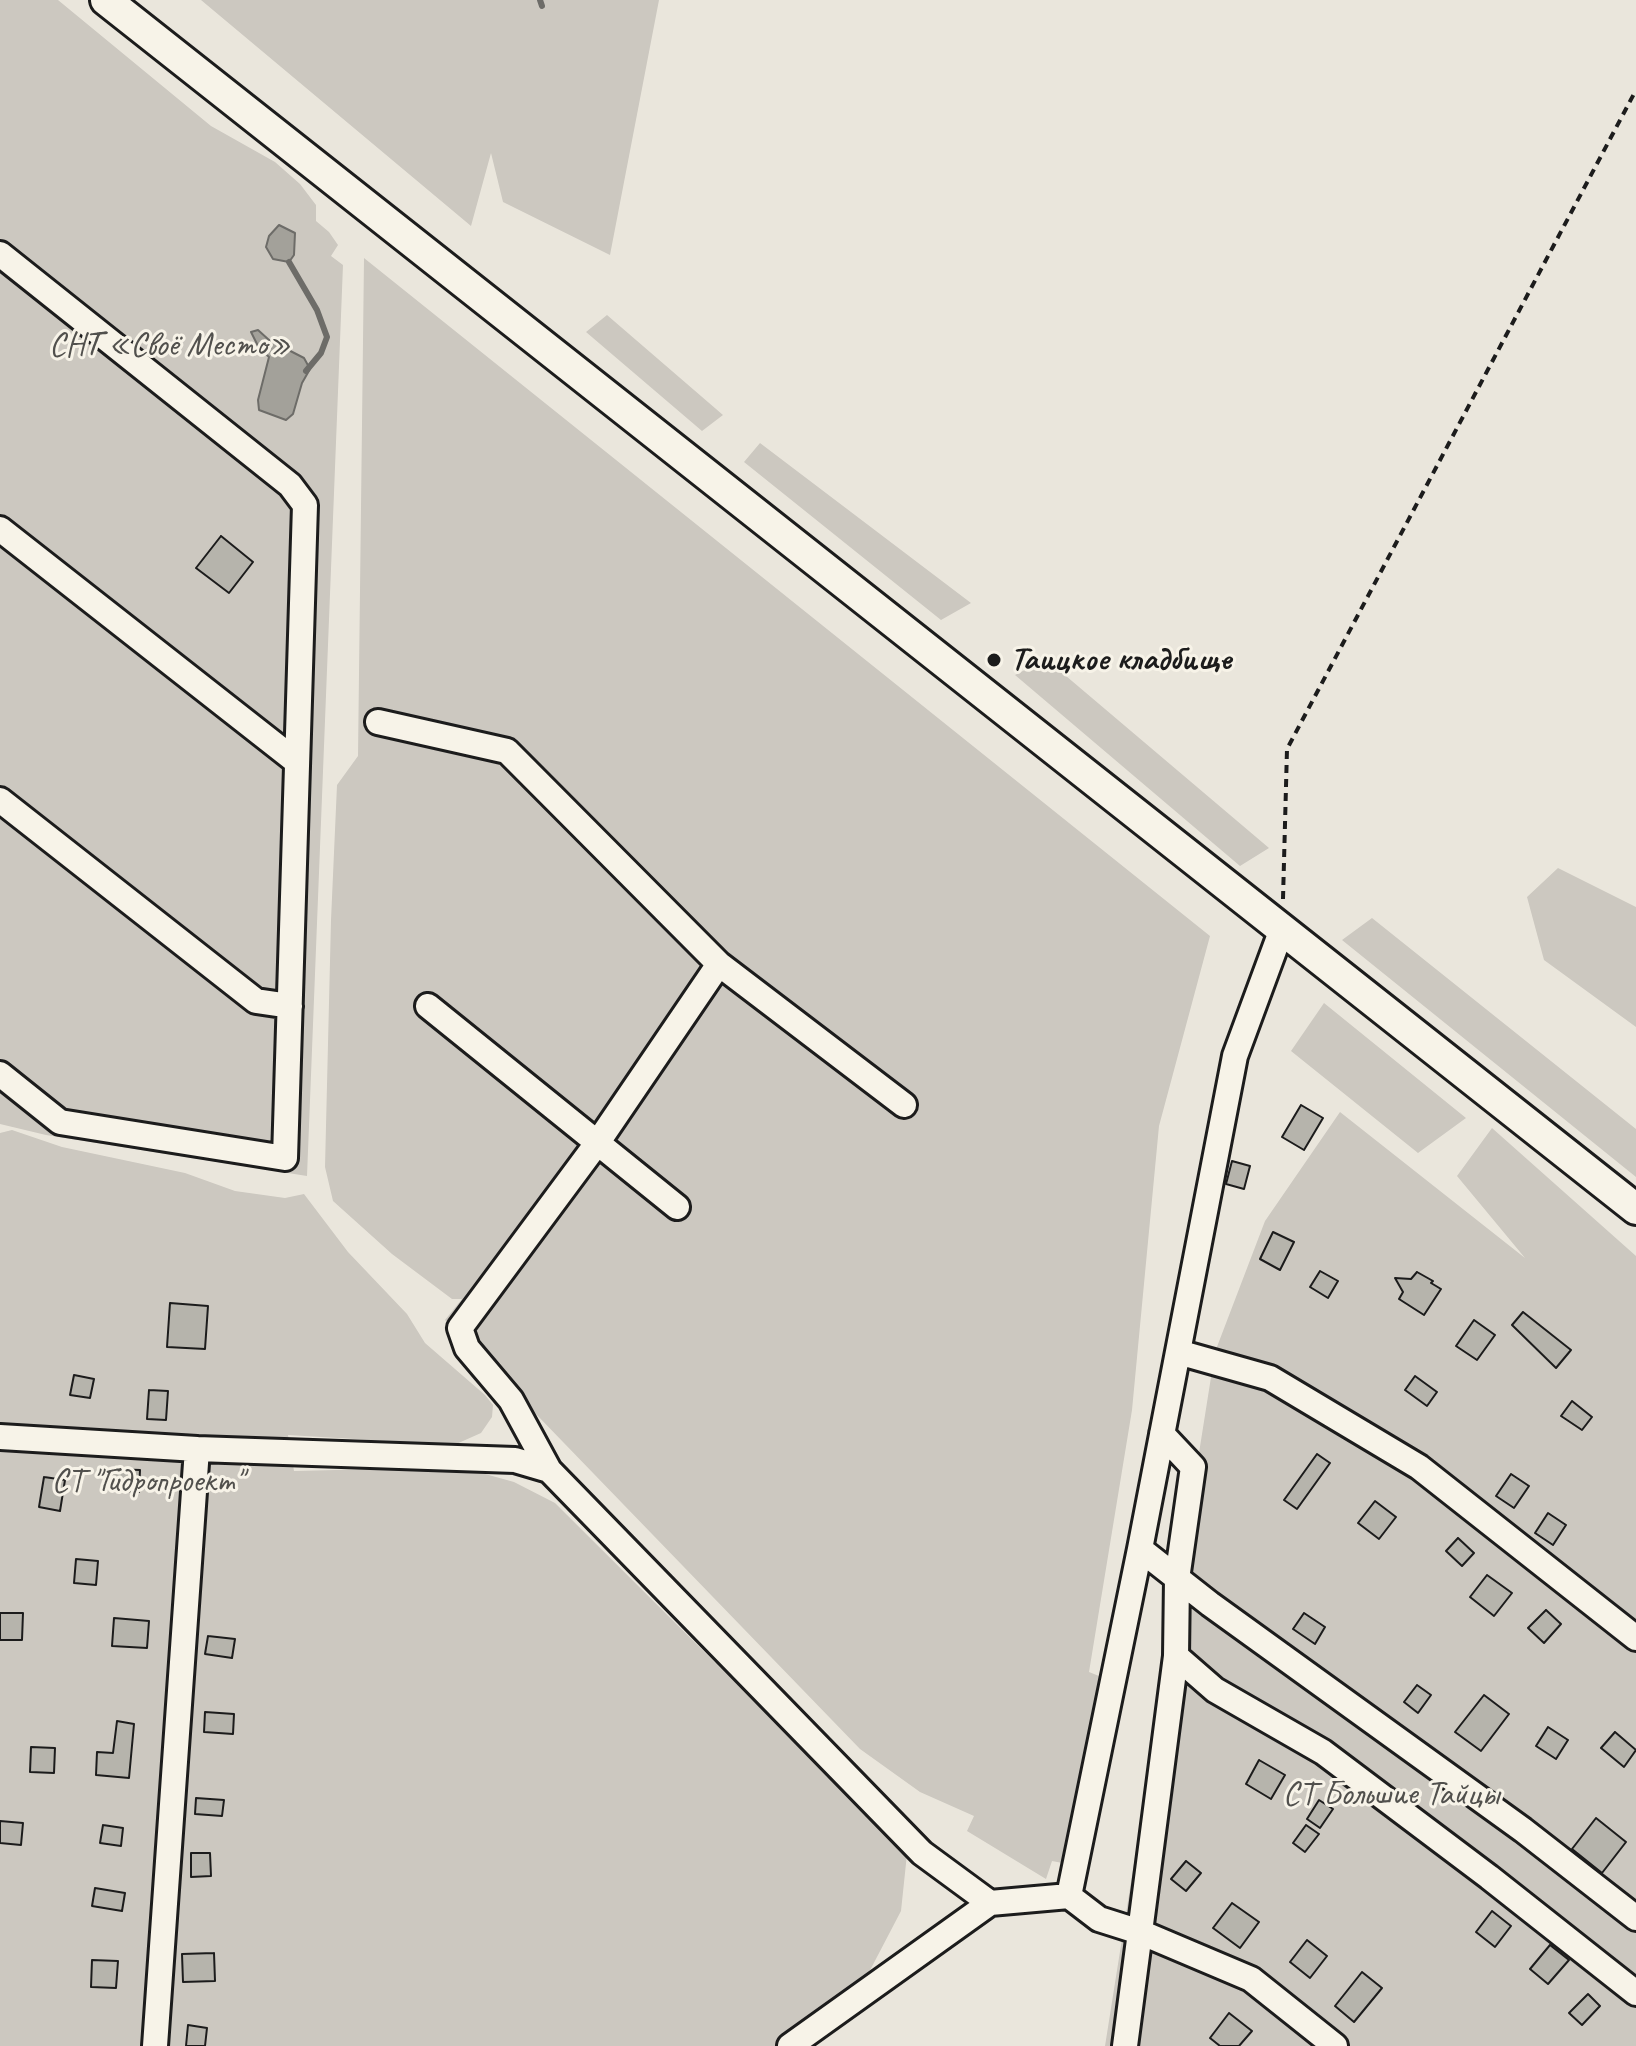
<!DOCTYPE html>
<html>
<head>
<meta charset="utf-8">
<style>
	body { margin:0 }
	canvas { display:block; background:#eae6dc }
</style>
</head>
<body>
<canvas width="1636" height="2046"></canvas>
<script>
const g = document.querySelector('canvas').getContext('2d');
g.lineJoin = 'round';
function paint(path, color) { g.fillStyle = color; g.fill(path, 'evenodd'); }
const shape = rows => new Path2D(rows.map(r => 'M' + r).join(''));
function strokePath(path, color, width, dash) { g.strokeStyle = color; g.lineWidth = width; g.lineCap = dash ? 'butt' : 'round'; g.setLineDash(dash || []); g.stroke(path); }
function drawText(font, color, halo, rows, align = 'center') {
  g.font = font + ' Caveat,sans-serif'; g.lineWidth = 6; g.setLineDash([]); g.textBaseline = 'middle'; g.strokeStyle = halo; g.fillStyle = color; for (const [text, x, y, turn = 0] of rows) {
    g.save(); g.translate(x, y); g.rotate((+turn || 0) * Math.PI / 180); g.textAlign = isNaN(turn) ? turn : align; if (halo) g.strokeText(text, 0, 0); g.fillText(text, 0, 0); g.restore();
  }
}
paint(shape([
	[0,0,58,0,211,126,275,162,300,184,316,205,316,221,329,232,338,245,331,256,343,265,307,1176,46,1135,0,1124],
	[201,0,659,0,610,255,503,202,491,153,471,226],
	[364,258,1210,936,1159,1126,1132,1410,1089,1672,1104,1678,1073,1865,1052,1861,1046,1879,967,1831,974,1816,920,1792,860,1749,445,1320,462,1299,452,1299,392,1254,333,1201,325,1167,331,920,337,785,358,756],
	[607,315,723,415,702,431,586,332],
	[760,443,971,603,941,620,744,462],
	[1046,659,1269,848,1240,866,1015,675],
	[1558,868,1636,907,1636,1027,1544,960,1527,897],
	[1372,918,1636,1129,1636,1177,1342,940],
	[1324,1003,1466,1118,1418,1153,1291,1051],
	[1340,1112,1525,1258,1457,1176,1492,1128,1636,1256,1636,2046,1105,2046,1215,1352,1265,1221],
	[12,1130,62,1147,185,1173,235,1191,285,1198,304,1194,348,1252,407,1314,425,1343,485,1395,493,1405,492,1417,481,1433,454,1445,288,1435,294,1471,460,1467,514,1482,555,1503,907,1854,901,1911,866,1978,775,2046,0,2046,0,1133]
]), '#ccc8c0');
const water = shape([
	[279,225,295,233,294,255,289,262,273,259,266,247,269,236,279,225],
	[258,330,269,340,304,358,310,369,302,383,293,414,286,420,259,410,258,400,269,357,259,348,251,332,258,330]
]);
paint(water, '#a3a19a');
strokePath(water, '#6d6c68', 2);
strokePath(shape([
	[540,0,542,6],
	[289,262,317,310,327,337,321,353,306,371]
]), '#6d6c68', 6);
const building = shape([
	[221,536,253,562,229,593,196,568,221,536],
	[1301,1105,1323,1118,1304,1150,1282,1137,1301,1105],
	[1232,1161,1250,1166,1244,1189,1226,1184,1232,1161],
	[1273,1232,1294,1242,1280,1270,1260,1259,1273,1232],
	[1320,1271,1338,1281,1328,1298,1310,1287,1320,1271],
	[1417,1272,1433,1281,1431,1283,1441,1289,1424,1315,1399,1299,1403,1292,1395,1278,1411,1279,1417,1272],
	[170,1303,208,1306,205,1349,167,1347,170,1303],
	[1523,1312,1571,1350,1556,1368,1512,1325,1523,1312],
	[1474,1320,1495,1335,1477,1360,1456,1346,1474,1320],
	[74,1375,94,1379,90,1398,70,1395,74,1375],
	[1415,1376,1437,1392,1427,1406,1405,1390,1415,1376],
	[149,1390,168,1391,166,1420,147,1419,149,1390],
	[1572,1401,1592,1417,1582,1430,1561,1416,1572,1401],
	[1317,1454,1330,1463,1297,1509,1284,1500,1317,1454],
	[112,1469,140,1470,139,1492,110,1490,112,1469],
	[1511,1474,1529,1486,1514,1508,1496,1496,1511,1474],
	[44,1477,65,1480,60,1511,39,1507,44,1477],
	[1375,1501,1396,1517,1379,1539,1358,1523,1375,1501],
	[1548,1513,1566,1525,1553,1545,1535,1533,1548,1513],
	[1458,1538,1474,1553,1462,1566,1446,1551,1458,1538],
	[76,1559,98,1561,96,1585,74,1583,76,1559],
	[1487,1575,1512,1593,1494,1616,1470,1597,1487,1575],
	[1546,1610,1561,1624,1544,1643,1528,1628,1546,1610],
	[0,1613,23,1613,22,1640,0,1640,0,1613],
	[1304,1613,1325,1627,1315,1644,1293,1629,1304,1613],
	[114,1618,149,1621,147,1648,112,1646,114,1618],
	[208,1636,235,1639,232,1658,205,1654,208,1636],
	[1417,1685,1431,1695,1418,1713,1404,1702,1417,1685],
	[1484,1695,1509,1714,1481,1751,1455,1732,1484,1695],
	[205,1712,234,1714,233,1734,204,1732,205,1712],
	[117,1721,134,1724,129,1778,96,1775,97,1752,113,1753,117,1721],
	[1548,1727,1568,1740,1556,1759,1536,1746,1548,1727],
	[1615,1732,1636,1750,1624,1767,1601,1748,1615,1732],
	[31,1747,55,1748,54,1773,30,1772,31,1747],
	[1259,1760,1285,1775,1271,1799,1246,1784,1259,1760],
	[196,1798,224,1800,222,1816,195,1814,196,1798],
	[1319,1800,1333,1809,1320,1828,1307,1819,1319,1800],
	[1596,1818,1626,1842,1602,1873,1572,1849,1596,1818],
	[0,1821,23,1823,21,1845,0,1843,0,1821],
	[103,1825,123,1828,121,1846,100,1843,103,1825],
	[1306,1825,1319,1834,1305,1852,1293,1843,1306,1825],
	[191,1853,210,1853,211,1876,191,1877,191,1853],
	[1186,1861,1201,1873,1186,1891,1171,1879,1186,1861],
	[95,1888,125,1893,122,1911,92,1906,95,1888],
	[1232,1903,1259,1922,1240,1948,1213,1928,1232,1903],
	[1492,1911,1511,1926,1495,1947,1476,1932,1492,1911],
	[1307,1940,1327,1956,1310,1978,1290,1962,1307,1940],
	[1550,1945,1569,1960,1548,1984,1530,1969,1550,1945],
	[214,1953,215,1981,183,1982,182,1954,214,1953],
	[92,1960,118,1961,116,1988,91,1987,92,1960],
	[1362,1972,1382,1988,1354,2022,1335,2006,1362,1972],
	[1588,1994,1600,2006,1582,2025,1569,2013,1588,1994],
	[1229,2013,1252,2031,1239,2046,1220,2046,1210,2038,1229,2013],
	[188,2025,207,2028,205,2046,186,2046,188,2025]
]);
paint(building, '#b6b4ac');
strokePath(building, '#1c1c1c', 2);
const minor = shape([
	[0,254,290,485,305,505,285,1158,60,1122,0,1074],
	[0,529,297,762],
	[378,722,507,751,719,964,598,1142,460,1328,467,1348,511,1400,549,1470],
	[0,800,256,1001,290,1006],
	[719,964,904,1105],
	[428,1006,677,1207],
	[1178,1352,1270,1378,1419,1467,1636,1638],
	[1162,1434,1193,1467,1177,1579,1176,1656,1140,1932,1251,1979,1335,2046],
	[0,1437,197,1449,515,1460,549,1470,922,1853,990,1903,1069,1896,1099,1919,1140,1932,1125,2046],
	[1140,1549,1210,1604,1523,1830,1636,1918],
	[1176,1656,1215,1690,1323,1752,1489,1877,1636,1993],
	[1069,1896,1140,1549,1235,1056,1282,929],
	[155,2046,197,1449],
	[790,2046,990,1903]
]);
const major = shape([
	[106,0,1636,1209]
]);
strokePath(minor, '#1c1c1c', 30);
strokePath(major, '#1c1c1c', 36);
strokePath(shape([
	[1283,899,1287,749,1636,90]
]), '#1c1c1c', 4, [8, 6]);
strokePath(minor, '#f7f3e8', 24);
strokePath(major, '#f7f3e8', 30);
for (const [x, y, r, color] of [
	[994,660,8,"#1c1c1c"]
]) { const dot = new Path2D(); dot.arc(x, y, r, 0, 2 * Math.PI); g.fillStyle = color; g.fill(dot); strokePath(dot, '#f7f3e8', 3); }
drawText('34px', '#51504d', '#f7f3e8', [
	["СНТ «Своё Место»",170,346],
	["СТ \"Гидропроект\"",147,1482],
	["СТ Большие Тайцы",1391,1795]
]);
drawText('bold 34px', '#1c1c1c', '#f7f3e8', [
	["Таицкое кладбище",1010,660]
], 'left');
</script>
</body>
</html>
